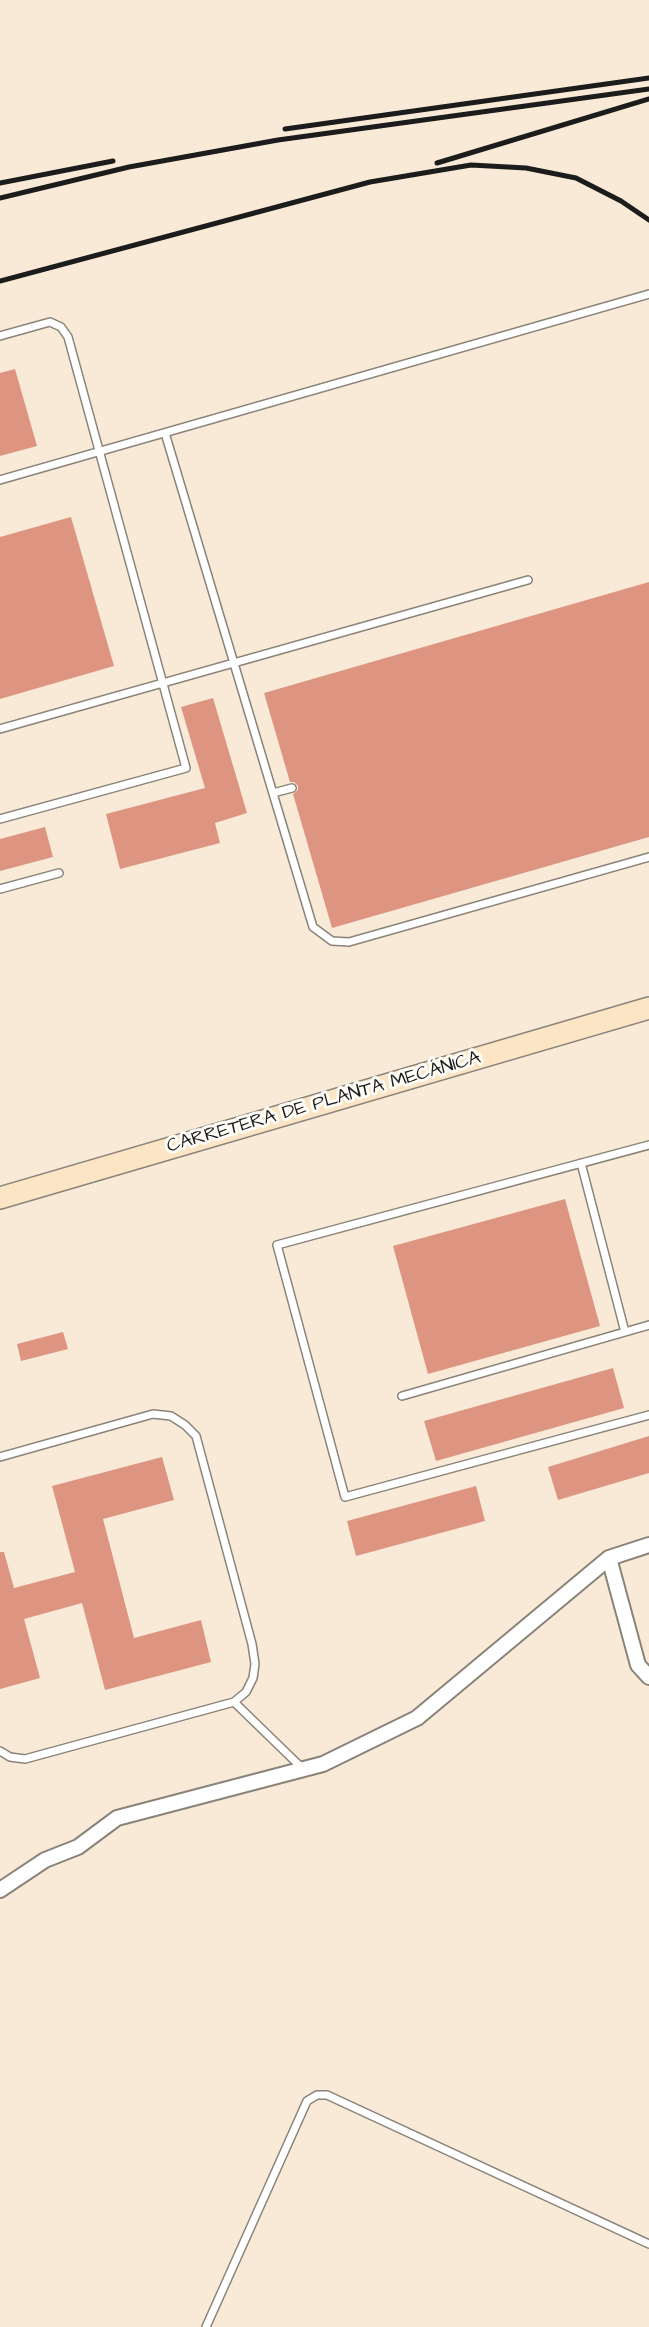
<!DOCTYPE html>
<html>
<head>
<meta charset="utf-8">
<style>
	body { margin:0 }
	canvas { display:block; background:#f8ead7 }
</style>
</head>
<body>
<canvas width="649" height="2327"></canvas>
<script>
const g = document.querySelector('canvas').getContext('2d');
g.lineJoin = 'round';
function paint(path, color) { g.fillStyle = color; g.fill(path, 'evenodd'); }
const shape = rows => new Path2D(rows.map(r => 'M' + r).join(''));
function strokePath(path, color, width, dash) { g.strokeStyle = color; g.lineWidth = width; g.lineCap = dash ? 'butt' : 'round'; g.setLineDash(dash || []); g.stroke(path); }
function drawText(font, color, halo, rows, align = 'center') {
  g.font = font + ' "Architects Daughter",sans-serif'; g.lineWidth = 6; g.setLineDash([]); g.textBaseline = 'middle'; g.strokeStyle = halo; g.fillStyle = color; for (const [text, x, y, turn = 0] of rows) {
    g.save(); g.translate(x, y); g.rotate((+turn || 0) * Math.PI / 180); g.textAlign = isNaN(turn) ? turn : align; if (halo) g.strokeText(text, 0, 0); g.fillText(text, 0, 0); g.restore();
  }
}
paint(shape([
	[15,369,37,446,0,456,0,373],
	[71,517,114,666,0,699,0,537],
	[649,582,649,837,332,928,293,794,298,790,298,786,294,782,290,782,264,693],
	[213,698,247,813,215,823,220,843,120,869,106,814,205,788,181,707],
	[45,827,53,857,0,871,0,839],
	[565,1199,600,1326,428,1374,393,1246],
	[63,1332,68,1349,21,1361,17,1344],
	[613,1368,624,1408,436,1461,424,1421],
	[649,1436,649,1473,558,1500,548,1467],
	[162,1457,174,1500,103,1519,134,1638,201,1620,211,1662,105,1690,82,1603,24,1619,40,1678,0,1689,0,1552,4,1552,14,1588,75,1572,52,1486],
	[476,1486,485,1521,356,1556,347,1521]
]), '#dd9582');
const lane = shape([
	[0,336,50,322,61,327,68,337,186,768,0,819],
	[165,433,313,927,332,941,349,942,649,857],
	[0,480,649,294],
	[0,729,528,580],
	[273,793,292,788],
	[0,889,59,873],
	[649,1145,277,1245,345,1497,649,1415],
	[581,1163,625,1332],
	[402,1396,649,1325],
	[0,1457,153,1414,171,1416,185,1425,196,1436,252,1644,255,1664,253,1678,246,1692,234,1702,25,1759,10,1757,0,1751],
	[234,1702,303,1769],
	[206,2327,307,2101,317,2095,327,2095,649,2244]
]);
const street = shape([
	[609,1558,638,1665,649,1677],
	[0,1890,45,1860,78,1847,117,1818,323,1764,417,1718,609,1558,649,1545]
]);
const secondary = shape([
	[0,1198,649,1008]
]);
strokePath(lane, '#8a837a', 10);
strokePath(street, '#8a837a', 18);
strokePath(secondary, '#8a837a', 24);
strokePath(lane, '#fff', 7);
strokePath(street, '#fff', 14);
strokePath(secondary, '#fce5c4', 21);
strokePath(shape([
	[285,129,649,78],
	[437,163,649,99],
	[0,183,113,161],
	[0,198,129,167,278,140,649,89],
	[0,281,370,182,471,165,526,168,576,178,621,201,649,220]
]), '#1c1c1c', 5);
drawText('19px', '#1c1c1c', '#fdfcf7', [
	["CARRETERA DE PLANTA MECÁNICA",324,1103,-16]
]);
</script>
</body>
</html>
